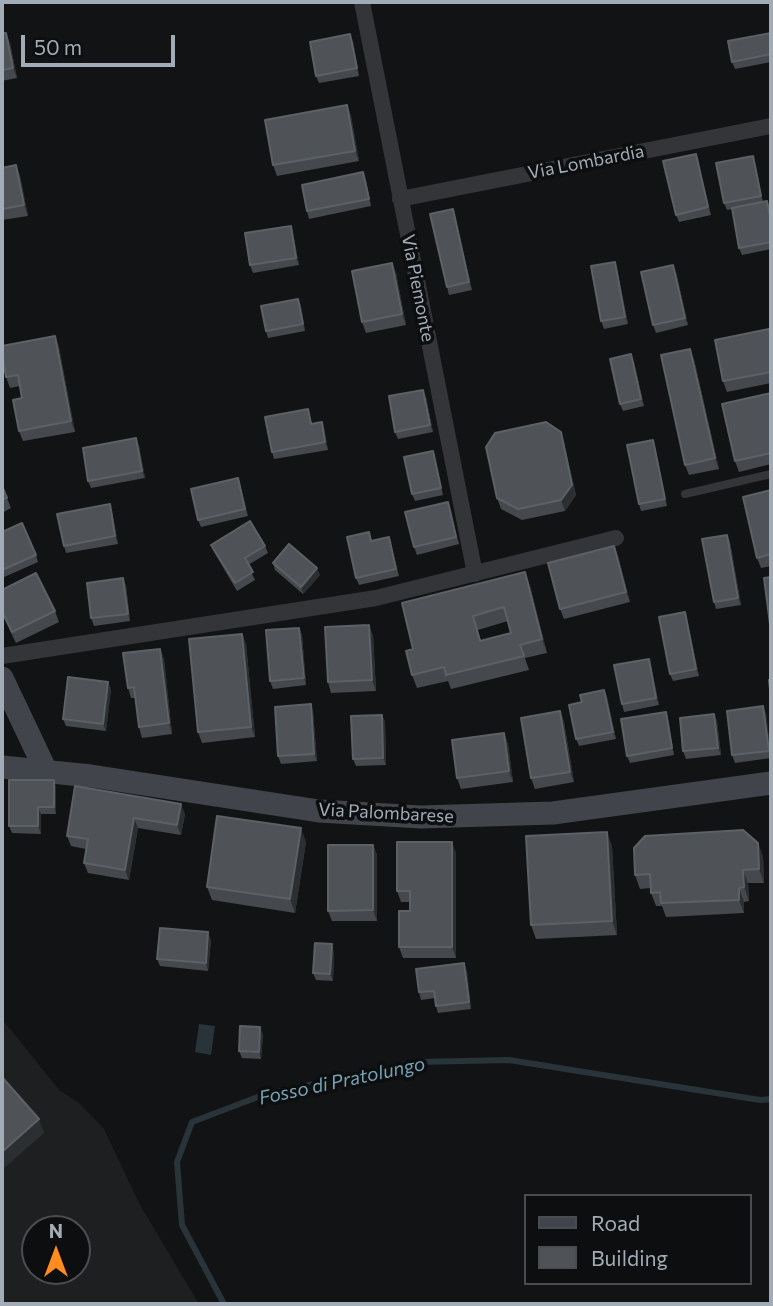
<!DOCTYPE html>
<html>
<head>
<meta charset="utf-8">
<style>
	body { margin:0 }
	#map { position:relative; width:773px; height:1306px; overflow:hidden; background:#121314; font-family:Commissioner,sans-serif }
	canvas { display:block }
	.frame { position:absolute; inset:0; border:4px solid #a2acb6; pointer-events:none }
	.legend { position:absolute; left:524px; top:1194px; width:228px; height:91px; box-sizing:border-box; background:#0d0e0f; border:2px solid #494d52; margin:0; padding:9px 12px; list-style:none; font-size:21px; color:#a2acb6 }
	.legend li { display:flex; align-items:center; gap:14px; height:35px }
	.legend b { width:35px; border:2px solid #494d52 }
	.north { position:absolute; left:21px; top:1215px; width:70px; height:70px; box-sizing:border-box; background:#0d0e0f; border:2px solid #494d52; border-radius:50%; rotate:0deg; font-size:19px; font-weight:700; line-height:28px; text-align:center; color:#a2acb6 }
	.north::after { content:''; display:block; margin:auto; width:24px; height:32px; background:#ff8c1f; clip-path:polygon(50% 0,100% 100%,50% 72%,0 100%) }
	.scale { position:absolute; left:21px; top:35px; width:154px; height:32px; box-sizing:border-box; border:4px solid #a2acb6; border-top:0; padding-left:9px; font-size:21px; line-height:24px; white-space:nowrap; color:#a2acb6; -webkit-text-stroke:5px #0d0e0f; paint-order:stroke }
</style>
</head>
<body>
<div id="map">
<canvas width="773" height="1306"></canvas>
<div class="frame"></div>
<ul class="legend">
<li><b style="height:9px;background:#41444a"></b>Road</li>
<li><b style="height:19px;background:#4f5357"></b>Building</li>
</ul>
<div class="north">N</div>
<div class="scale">50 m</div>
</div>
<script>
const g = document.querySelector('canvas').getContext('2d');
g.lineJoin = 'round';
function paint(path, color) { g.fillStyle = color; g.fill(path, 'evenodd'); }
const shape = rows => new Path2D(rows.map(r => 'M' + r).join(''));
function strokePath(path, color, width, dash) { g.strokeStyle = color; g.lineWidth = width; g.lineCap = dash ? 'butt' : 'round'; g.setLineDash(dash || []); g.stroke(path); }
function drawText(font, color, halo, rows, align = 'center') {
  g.font = font + ' Commissioner,sans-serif'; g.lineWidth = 7; g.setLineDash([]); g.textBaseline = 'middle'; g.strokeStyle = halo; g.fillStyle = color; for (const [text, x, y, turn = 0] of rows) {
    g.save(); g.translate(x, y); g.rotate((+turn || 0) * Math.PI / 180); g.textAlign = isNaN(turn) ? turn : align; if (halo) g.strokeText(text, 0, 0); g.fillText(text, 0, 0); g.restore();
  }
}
paint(shape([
	[2,1019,60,1091,79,1103,104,1129,140,1205,199,1304,2,1304],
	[35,1229,77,1229,77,1271,35,1271]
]), '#1e1f21');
paint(shape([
	[199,1024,215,1026,211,1055,195,1052]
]), '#283439');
strokePath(shape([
	[224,1304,182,1225,177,1162,192,1122,263,1095,416,1062,509,1060,760,1100,771,1099]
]), '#283439', 6);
strokePath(shape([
	[685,494,771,474]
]), '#333539', 8);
strokePath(shape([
	[362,2,475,574],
	[400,199,771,126],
	[2,656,376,598,616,538]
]), '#333539', 16);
strokePath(shape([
	[2,678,46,771],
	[2,767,91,776,319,811,421,817,553,813,771,783]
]), '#41444a', 23);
paint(shape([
	[2,33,10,43,17,78,2,81],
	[771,35,771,62,735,69,732,62],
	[353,41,359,76,319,83,316,76],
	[347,105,351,116,359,161,277,176,273,165],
	[753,156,755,163,763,202,767,201,770,208,771,215,771,249,742,255,739,248,732,209,727,210,724,203],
	[698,161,711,215,679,222,676,215],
	[16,165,20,176,28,216,2,220,2,168],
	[366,180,371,206,309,219,307,211],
	[455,216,472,290,449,295,447,287],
	[293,233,299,265,253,273,250,265],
	[615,262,617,269,628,324,604,329,601,321],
	[392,263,396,273,406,325,366,333,362,322],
	[676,272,688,325,656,333,653,325],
	[298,299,301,306,305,331,268,338,266,331],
	[55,336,59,347,75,432,23,441,19,431,22,398,20,386,10,388,6,377],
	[771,337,771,383,727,392,723,381],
	[694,359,719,469,689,475,685,465],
	[634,362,644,406,623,411,620,404],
	[771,393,771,464,739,472,735,461],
	[426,397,433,432,398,439,395,432],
	[310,416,312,424,322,422,324,429,328,450,274,459,272,452],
	[653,440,655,447,667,506,641,511,639,504],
	[564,443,576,495,565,511,522,520,501,509,497,498],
	[139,446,145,478,91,488,88,481],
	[433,451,435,458,443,495,415,501,412,494],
	[240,485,248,516,201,527,198,520],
	[2,486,11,508,2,513],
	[771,490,771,566,761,568,757,558],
	[450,509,459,544,417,555,414,547],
	[112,511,118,544,66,553,64,546],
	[2,532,36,555,38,562,2,578],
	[727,535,730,542,741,605,716,609,714,602],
	[389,537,399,576,359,585,356,578,372,541],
	[211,545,265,546,268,553,248,565,255,580,237,591,214,552],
	[614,546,618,556,630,602,564,619,560,609],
	[273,563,320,575,303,594,275,570],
	[525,572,530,586,547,653,525,658,529,670,451,689,448,681,417,688,412,675,413,649],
	[508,621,511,633,481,641,478,630],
	[126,585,130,621,94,626,91,618],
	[2,590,55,611,59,622,16,643,2,614],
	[687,619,699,676,673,681,670,674],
	[299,628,302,635,306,685,273,689,270,681],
	[242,634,246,644,255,737,202,743,198,732],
	[373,635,376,691,331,693,328,682],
	[160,649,164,659,172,734,142,738,139,727,135,698,131,698,128,688],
	[649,659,651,666,659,705,624,712,622,704],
	[111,689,106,731,66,726,63,719],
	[604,690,607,697,616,739,579,746,576,739,582,702],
	[313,711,317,761,281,764,278,756],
	[560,711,564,722,574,782,535,789,531,778],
	[666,712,668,719,674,755,630,763,627,756],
	[766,713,771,758,735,763,732,755],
	[714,714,717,721,721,755,686,759,683,751],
	[382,715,385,722,386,765,356,766,353,759],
	[504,733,508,744,513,782,461,789,457,778],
	[54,780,56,787,56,814,41,814,41,834,12,833,9,826],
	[75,786,185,814,181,835,138,828,129,880,88,873,84,863,86,849,71,846,67,836],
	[306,842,295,913,212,900,207,887],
	[373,845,377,855,377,921,332,921,328,911],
	[612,846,617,935,536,939,531,925],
	[456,853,456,958,403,958,399,947,410,911,410,902,401,902,397,891],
	[763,856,764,883,748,883,749,901,744,902,744,913,666,917,662,906,656,906,651,893,651,888,640,889,635,875],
	[211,940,208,971,160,966,157,959],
	[334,952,333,981,316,980,313,973],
	[467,971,471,1009,438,1013,436,1006,435,998,421,1000,419,992],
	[263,1034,261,1059,242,1058,239,1051]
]), '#45484c');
paint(shape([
	[6,33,10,43,17,78,13,68],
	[350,34,353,41,359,76,357,68],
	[347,105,351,116,359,161,355,151],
	[696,154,698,161,711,215,708,207],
	[753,156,755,163,763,203,761,196],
	[16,165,20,176,28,216,24,205],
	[363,172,366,180,371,206,369,199],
	[453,209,455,216,472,290,469,282],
	[291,226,293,233,299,265,296,258],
	[615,262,617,269,628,324,625,317],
	[392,263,396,273,406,325,402,314],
	[673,265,676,272,688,325,685,318],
	[298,299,301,306,305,331,303,324],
	[55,336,59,347,75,432,71,421],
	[690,349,694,359,719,469,715,458],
	[631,354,634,362,644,406,641,399],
	[423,390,426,397,433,432,430,425],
	[322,422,324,429,328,450,325,442],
	[561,432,564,443,576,495,565,511,561,500],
	[136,438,139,446,145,478,142,471],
	[653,440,655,447,667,506,665,499],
	[110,504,112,511,118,544,115,536],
	[727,535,730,542,741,605,738,598],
	[614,546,618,556,630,602,626,592],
	[317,568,320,575,303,594,301,587],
	[525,572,530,586,547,653,542,639],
	[123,578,126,585,130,621,128,614],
	[685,612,687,619,699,676,696,669],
	[369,625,373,635,376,691,372,680],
	[299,628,302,635,306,685,304,678],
	[242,634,246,644,255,737,251,727],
	[160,649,164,659,172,734,169,723],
	[649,659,651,666,659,705,656,698],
	[108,682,111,689,106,731,103,724],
	[604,690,607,697,616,739,613,732],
	[311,704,313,711,317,761,314,754],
	[763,706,766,713,771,758,769,751],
	[560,711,564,722,574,782,570,772],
	[666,712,668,719,674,755,672,748],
	[714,714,717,721,721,755,718,748],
	[382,715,385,722,386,765,383,758],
	[504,733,508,744,513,782,509,771],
	[54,780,56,787,56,814,54,807],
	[181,804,185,814,181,835,177,825],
	[38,807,41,814,41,834,38,826],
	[134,818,138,828,129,880,125,870],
	[301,828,306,842,295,913,290,899],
	[607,832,612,846,617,935,612,921],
	[452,842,456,853,456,958,452,947],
	[758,843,763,856,764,883,759,869],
	[373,845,377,855,377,921,373,910],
	[743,870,748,883,749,901,744,887],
	[739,888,744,902,744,913,739,900],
	[208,932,211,940,208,971,206,963],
	[332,944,334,952,333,981,330,974],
	[464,963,467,971,471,1009,469,1002],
	[260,1027,263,1034,261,1059,259,1052],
	[39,1119,44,1133,2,1170,2,1152]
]), '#2c2f31');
const building = shape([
	[2,33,6,33,13,68,2,70,2,33],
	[771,33,771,54,732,62,728,41,771,33],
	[350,34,357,68,316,76,310,42,350,34],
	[347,105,355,151,273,165,265,120,347,105],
	[696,154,708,207,676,215,663,161,696,154],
	[753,156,761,196,724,203,716,163,753,156],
	[16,165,24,205,2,209,2,168,16,165],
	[363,172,369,199,307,211,302,185,363,172],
	[767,201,771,222,771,242,739,248,732,208,767,201],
	[453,209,469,282,447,287,430,214,453,209],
	[291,226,296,258,250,265,245,233,291,226],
	[615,262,625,317,601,321,591,266,615,262],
	[392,263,402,314,362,322,352,271,392,263],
	[673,265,685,318,653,325,641,272,673,265],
	[298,299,303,324,266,331,261,306,298,299],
	[769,329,771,342,771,372,723,381,715,340,769,329],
	[55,336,71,421,19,431,13,400,22,398,18,375,6,377,2,353,2,346,55,336],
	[690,349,715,458,685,465,661,355,690,349],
	[631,354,641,399,620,404,610,359,631,354],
	[423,390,430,425,395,432,389,396,423,390],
	[771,393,771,453,735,461,722,404,771,393],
	[308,409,311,424,322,422,325,442,272,452,265,417,308,409],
	[546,422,561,432,572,485,561,500,518,509,497,498,486,447,495,433,546,422],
	[136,438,142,471,88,481,83,448,136,438],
	[653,440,665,499,639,504,627,445,653,440],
	[433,451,441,488,412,494,404,457,433,451],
	[238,478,245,509,198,520,191,489,238,478],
	[2,486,7,498,2,500,2,486],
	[771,490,771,554,757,558,743,497,771,490],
	[448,502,456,537,414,547,405,512,448,502],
	[110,504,115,536,64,546,57,514,110,504],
	[250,521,265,546,245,558,253,572,235,583,211,545,250,521],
	[22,523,36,555,2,570,2,532,22,523],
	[369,532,371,541,389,537,396,569,356,578,347,537,369,532],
	[727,535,738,598,714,602,702,539,727,535],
	[289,544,317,568,301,587,273,563,289,544],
	[614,546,626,592,560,609,548,563,614,546],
	[525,572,542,639,520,645,524,656,446,675,444,667,412,675,406,651,413,649,402,603,525,572],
	[504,607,511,633,480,641,473,616,504,607],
	[36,573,55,611,12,632,2,611,2,590,36,573],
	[771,577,771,623,770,624,764,578,771,577],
	[123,578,128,614,91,618,87,583,123,578],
	[685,612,696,669,670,674,659,617,685,612],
	[369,625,372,680,328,682,325,627,369,625],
	[299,628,304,678,270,681,266,630,299,628],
	[242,634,251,727,198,732,189,639,242,634],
	[160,649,169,723,139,727,134,687,128,688,123,653,160,649],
	[649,659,656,698,622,704,614,665,649,659],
	[68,677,108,682,103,724,63,719,68,677],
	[769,680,771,680,771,699,769,680],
	[604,690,613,732,576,739,569,705,582,702,580,695,604,690],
	[311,704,314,754,278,756,275,707,311,704],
	[763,706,769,751,732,755,727,711,763,706],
	[560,711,570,772,531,778,521,718,560,711],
	[666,712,672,748,627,756,621,719,666,712],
	[714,714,718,748,683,751,680,718,714,714],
	[382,715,383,758,353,759,351,716,382,715],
	[504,733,509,771,457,778,452,740,504,733],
	[9,780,54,780,54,807,38,807,38,826,9,826,9,780],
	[75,786,181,804,177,825,134,818,125,870,84,863,88,839,67,836,75,786],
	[217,816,301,828,290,899,207,887,217,816],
	[743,830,758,843,759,869,743,870,744,887,739,888,739,900,661,903,660,892,651,893,650,874,635,875,634,848,645,836,743,830],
	[607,832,612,921,531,925,526,836,607,832],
	[397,842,452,842,452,947,399,947,399,911,410,911,410,891,397,891,397,842],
	[328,845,373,845,373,910,328,911,328,845],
	[160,928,208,932,206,963,157,959,160,928],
	[315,943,332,944,330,974,313,973,315,943],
	[464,963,469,1002,436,1006,434,991,419,992,416,969,464,963],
	[240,1026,260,1027,259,1052,239,1051,240,1026],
	[2,1077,39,1119,2,1152,2,1077]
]);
paint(building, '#4f5357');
strokePath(building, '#5c6166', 2);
drawText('18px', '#a2acb6', '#0d0e0f', [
	["Via Lombardia",586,162,-11],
	["Via Piemonte",418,288,79],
	["Via Palombarese",386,813,3]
]);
drawText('italic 19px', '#76a2b5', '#0d0e0f', [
	["Fosso di Pratolungo",342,1081,-12]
]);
</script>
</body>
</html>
